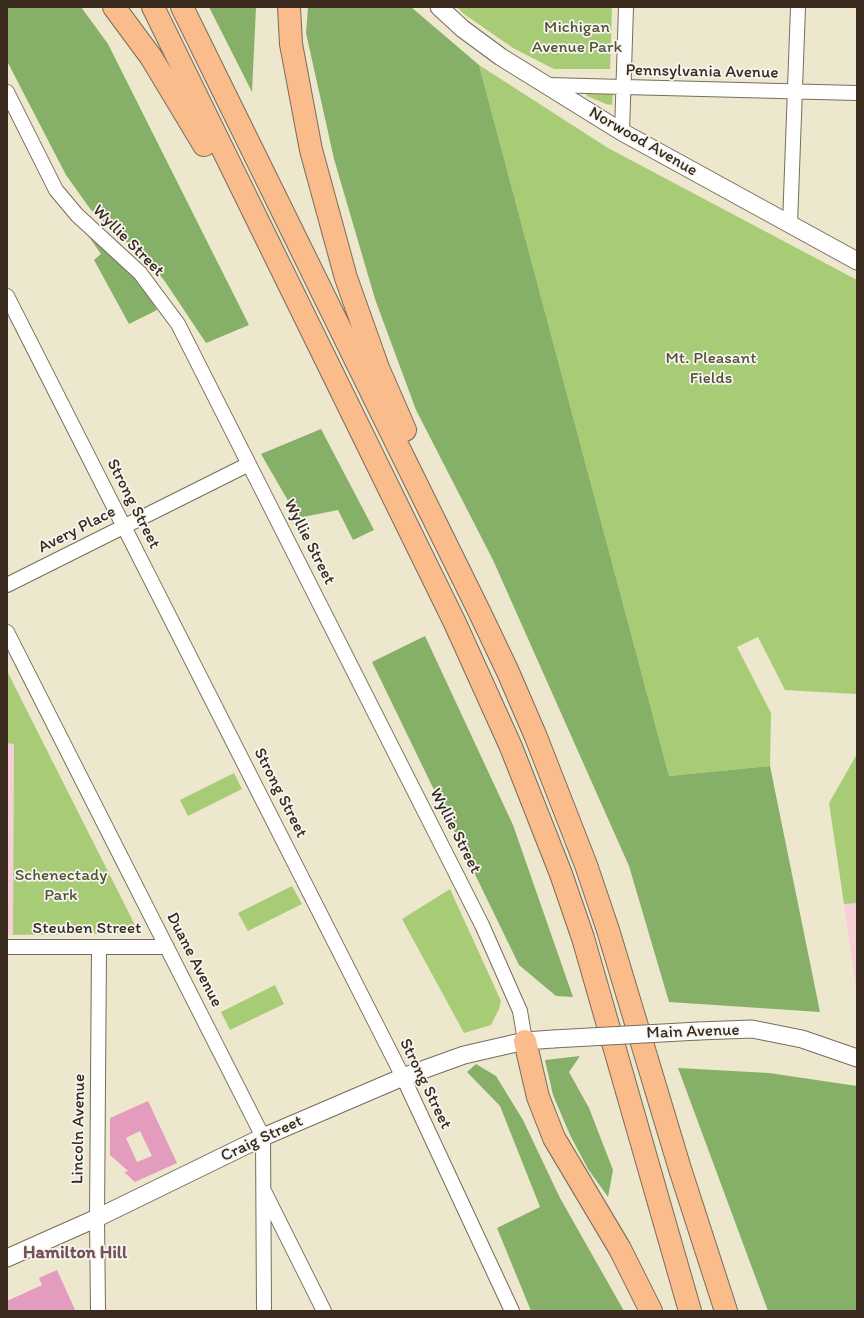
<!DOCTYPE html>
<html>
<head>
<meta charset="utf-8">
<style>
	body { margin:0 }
	#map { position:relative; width:864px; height:1318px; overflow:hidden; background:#ede7ce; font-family:Itim,sans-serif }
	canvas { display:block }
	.frame { position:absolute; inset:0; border:8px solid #3b2a1e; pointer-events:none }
</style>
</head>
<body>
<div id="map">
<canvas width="864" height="1318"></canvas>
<div class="frame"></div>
</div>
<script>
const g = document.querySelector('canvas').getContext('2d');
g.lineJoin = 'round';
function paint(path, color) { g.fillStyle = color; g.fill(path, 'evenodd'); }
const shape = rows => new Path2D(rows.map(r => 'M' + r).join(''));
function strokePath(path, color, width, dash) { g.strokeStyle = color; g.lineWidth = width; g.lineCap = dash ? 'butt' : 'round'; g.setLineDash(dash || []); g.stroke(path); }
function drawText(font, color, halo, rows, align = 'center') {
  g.font = font + ' Itim,sans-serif'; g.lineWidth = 3.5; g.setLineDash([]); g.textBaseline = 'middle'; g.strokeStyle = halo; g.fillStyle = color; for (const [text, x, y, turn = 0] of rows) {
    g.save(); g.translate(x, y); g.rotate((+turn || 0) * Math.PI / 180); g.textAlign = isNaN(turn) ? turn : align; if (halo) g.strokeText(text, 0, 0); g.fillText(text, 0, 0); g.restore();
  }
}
paint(shape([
	[7,743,14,743,13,935,7,935],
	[857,903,857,995,844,904]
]), '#f6cfd9');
paint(shape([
	[457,7,612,7,610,69,554,69,513,48,464,14],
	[479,65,608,148,857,280,857,694,785,690,758,637,737,647,771,713,770,766,669,776],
	[586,92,613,94,612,105,606,104,587,96],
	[7,671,139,933,13,935,14,744,7,743],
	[857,754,857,903,844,904,829,803],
	[234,773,242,789,188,816,180,800],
	[292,886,302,904,248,931,238,913],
	[450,889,501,1001,499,1009,491,1025,464,1033,402,919],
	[275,985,284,1004,230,1030,221,1012]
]), '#a8cc76');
paint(shape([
	[7,7,81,7,108,44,249,325,206,343,164,280,140,254,91,210,66,175,7,61],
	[209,7,256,7,252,92],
	[308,7,411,7,479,65,669,776,770,766,820,1012,669,1002,629,866,493,560,416,410,375,299,334,159,306,33],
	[85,231,117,259,141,284,157,310,129,324,94,260,101,254],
	[321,429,374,530,353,540,338,510,298,518,261,454],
	[425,636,513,825,573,997,556,996,519,965,372,662],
	[580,1056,569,1072,589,1108,613,1170,608,1197,588,1169,570,1135,553,1095,545,1060],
	[476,1064,496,1076,523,1120,560,1198,624,1311,531,1311,497,1228,540,1207,500,1106,467,1072],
	[678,1068,769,1073,857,1086,857,1311,768,1311]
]), '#86b067');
paint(shape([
	[148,1101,177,1163,135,1182,124,1172,128,1171,110,1155,110,1118],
	[140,1131,152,1156,137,1162,126,1138],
	[57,1270,75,1310,7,1311,7,1301,42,1285,39,1278]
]), '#e39cbe');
const minor = shape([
	[547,85,857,93],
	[7,92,56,190,77,215,140,273,178,324,482,925,520,1011,525,1041],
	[622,132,626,7],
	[790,224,798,7],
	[7,296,403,1077,512,1311],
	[7,585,249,464],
	[7,632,263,1137,264,1311],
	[7,947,167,947],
	[265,1193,324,1311],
	[98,1311,97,1218,99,948]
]);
const tertiary = shape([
	[439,7,463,29,501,57,622,132,857,261],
	[699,1031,752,1029,802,1039,857,1058],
	[7,1258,97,1218,263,1137,403,1077,464,1055,525,1041,553,1039]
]);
const motorway = shape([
	[114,7,151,57,204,145],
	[153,7,455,623,511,747,561,874,583,938,690,1311],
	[182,7,479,611,508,672,536,737,586,865,608,930,680,1169,726,1311],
	[289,7,291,44,311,150,346,278,378,368,405,430],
	[525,1041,538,1097,554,1138,620,1249,651,1311]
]);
strokePath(minor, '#796c5c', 16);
strokePath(tertiary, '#796c5c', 19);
strokePath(motorway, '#796c5c', 24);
strokePath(minor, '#fff', 14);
strokePath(tertiary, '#fff', 17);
strokePath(motorway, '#f9bc8a', 22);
const tertiaryBridge = shape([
	[553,1039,699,1031]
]);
strokePath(tertiaryBridge, '#796c5c', 19, []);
strokePath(tertiaryBridge, '#fff', 17);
drawText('17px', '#565234', '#f6f6f2', [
	["Michigan",577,28],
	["Avenue Park",577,48],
	["Mt. Pleasant",711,359],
	["Fields",711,379],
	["Schenectady",61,876],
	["Park",61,896]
]);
drawText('17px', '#3b2a1e', '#f6f6f2', [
	["Pennsylvania Avenue",702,72,1],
	["Norwood Avenue",643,142,30],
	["Wyllie Street",128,241,45],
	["Strong Street",133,504,63],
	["Avery Place",77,530,-27],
	["Wyllie Street",309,542,63],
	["Strong Street",280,793,63],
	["Wyllie Street",455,831,63],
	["Steuben Street",87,929],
	["Duane Avenue",194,960,63],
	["Main Avenue",693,1032,-2],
	["Strong Street",425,1084,64],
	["Lincoln Avenue",79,1129,-89],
	["Craig Street",262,1139,-25]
]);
drawText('bold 18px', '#765256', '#f6f6f2', [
	["Hamilton Hill",75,1253]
]);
</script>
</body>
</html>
